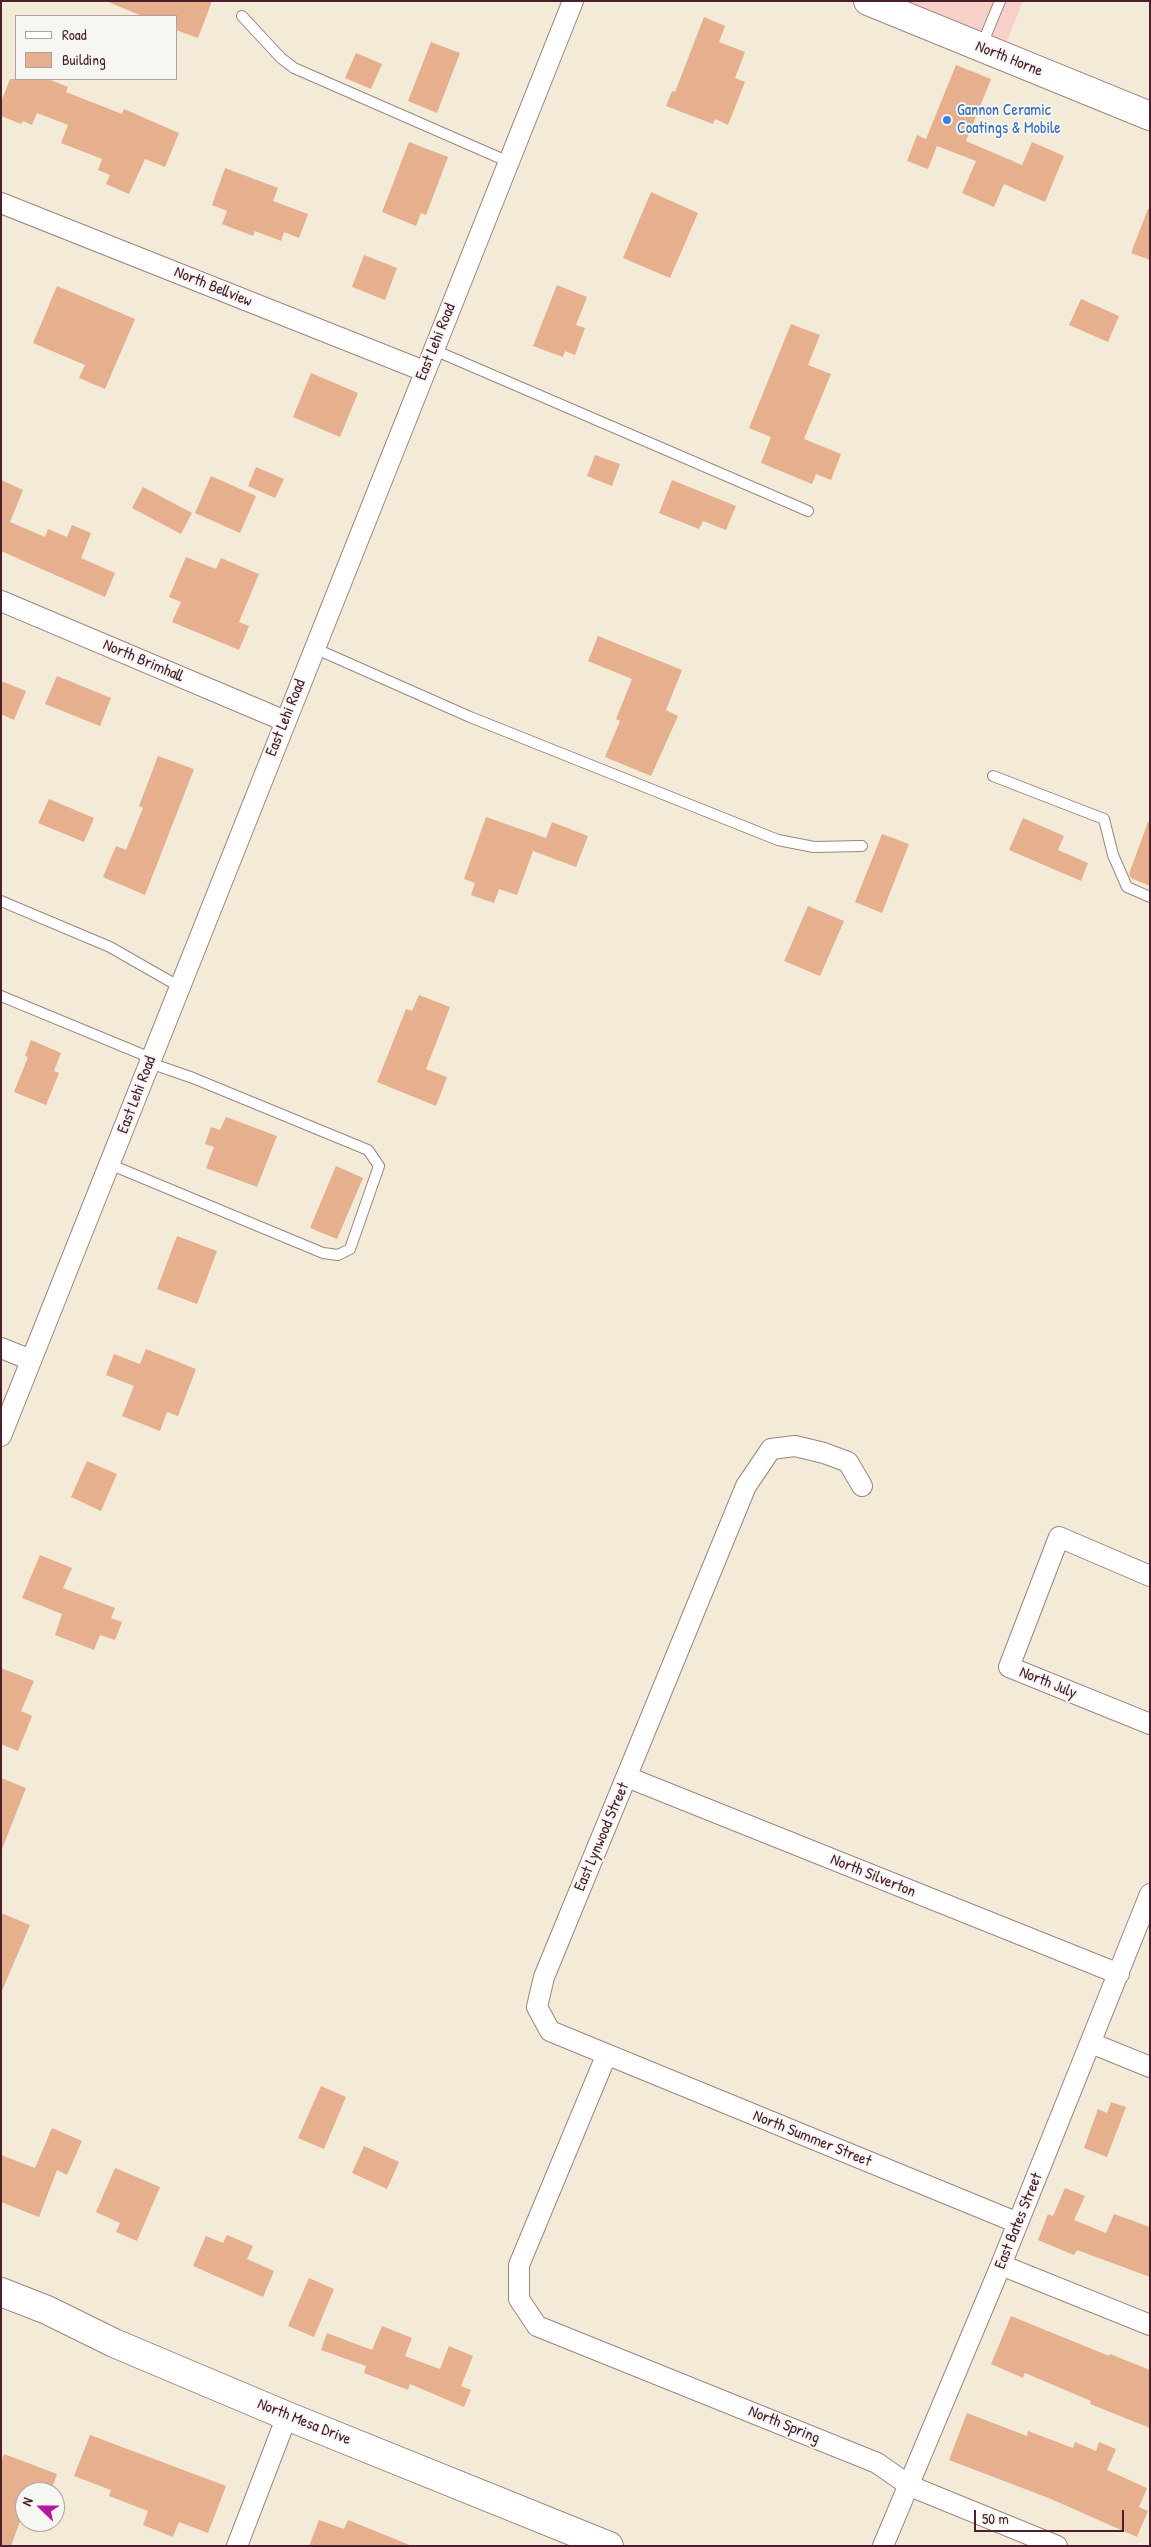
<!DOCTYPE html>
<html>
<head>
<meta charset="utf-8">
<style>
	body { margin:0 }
	#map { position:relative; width:1151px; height:2547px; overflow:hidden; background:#f3ead7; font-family:"Patrick Hand",sans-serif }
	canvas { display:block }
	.frame { position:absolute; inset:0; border:2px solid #4a1f2b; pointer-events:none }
	.legend { position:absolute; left:15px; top:15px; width:162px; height:65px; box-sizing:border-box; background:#f6f6f2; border:1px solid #b1a0a2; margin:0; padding:6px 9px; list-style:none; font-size:15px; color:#4a1f2b }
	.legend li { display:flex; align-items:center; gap:10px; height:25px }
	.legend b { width:25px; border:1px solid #b1a0a2 }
	.north { position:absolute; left:15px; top:2482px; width:50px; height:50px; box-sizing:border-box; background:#f6f6f2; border:1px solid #b1a0a2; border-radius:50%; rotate:292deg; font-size:14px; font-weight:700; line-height:20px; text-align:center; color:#4a1f2b }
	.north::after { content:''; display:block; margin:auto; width:18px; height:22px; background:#b5179e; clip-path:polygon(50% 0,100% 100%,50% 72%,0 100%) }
	.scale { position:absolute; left:974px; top:2510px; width:150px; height:22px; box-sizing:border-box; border:2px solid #4a1f2b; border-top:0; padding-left:6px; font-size:15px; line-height:18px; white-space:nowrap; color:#4a1f2b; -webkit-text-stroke:4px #f6f6f2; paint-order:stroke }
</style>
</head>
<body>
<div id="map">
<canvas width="1151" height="2547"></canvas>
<div class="frame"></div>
<ul class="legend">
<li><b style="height:6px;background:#fff"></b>Road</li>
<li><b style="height:14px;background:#e6b08f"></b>Building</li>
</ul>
<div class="north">N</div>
<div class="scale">50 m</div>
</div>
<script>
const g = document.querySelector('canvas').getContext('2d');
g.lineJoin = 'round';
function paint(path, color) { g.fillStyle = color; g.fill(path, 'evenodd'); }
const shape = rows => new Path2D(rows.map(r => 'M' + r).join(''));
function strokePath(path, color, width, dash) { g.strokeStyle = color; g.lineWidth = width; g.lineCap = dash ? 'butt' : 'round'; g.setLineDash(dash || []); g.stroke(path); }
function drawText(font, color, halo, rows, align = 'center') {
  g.font = font + ' "Patrick Hand",sans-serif'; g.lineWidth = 4; g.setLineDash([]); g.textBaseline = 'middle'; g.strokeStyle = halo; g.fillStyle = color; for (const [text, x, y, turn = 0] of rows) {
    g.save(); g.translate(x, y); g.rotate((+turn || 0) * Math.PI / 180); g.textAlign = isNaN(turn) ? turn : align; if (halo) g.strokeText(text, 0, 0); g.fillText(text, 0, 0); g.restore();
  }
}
paint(shape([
	[870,1,1023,1,1001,56]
]), '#f7d0ca');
paint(shape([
	[106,1,212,1,198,38,176,30,176,16,142,16],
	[704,17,725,26,719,42,745,52,735,78,745,82,728,125,715,119,713,124,666,106,672,91,675,92],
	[431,42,460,53,437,113,408,101],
	[356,53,382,64,371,89,345,78],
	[956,65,991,79,966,141,1022,165,1032,142,1064,156,1045,202,1004,184,994,207,962,193,976,161,937,146,928,169,907,161,917,135,926,139],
	[10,79,48,79,68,87,66,92,122,114,124,109,179,133,165,167,145,159,129,194,106,184,110,175,98,170,102,159,61,143,68,125,37,113,32,125,23,121,21,124,1,116,1,102],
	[409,142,448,157,426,215,421,213,416,226,382,212],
	[225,168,278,188,273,201,308,214,299,238,284,232,281,241,255,231,253,236,222,224,227,211,212,205],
	[651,192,698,213,670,278,623,258],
	[1148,209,1150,209,1150,260,1131,253],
	[364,255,397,268,385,300,352,287],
	[557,285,587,297,576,325,585,328,575,355,565,351,563,357,533,346],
	[57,286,135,319,105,389,79,378,85,365,33,343],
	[1081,299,1119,316,1108,342,1069,325],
	[791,324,820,335,808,365,831,374,804,439,841,454,831,480,816,474,812,484,761,463,771,437,749,428],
	[311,373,358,393,340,437,293,417],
	[595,455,620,464,612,486,587,476],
	[256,467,284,479,275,498,248,486],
	[211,476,256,496,240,533,195,513],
	[1,480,23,490,10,522,45,537,48,529,67,537,72,525,91,533,81,558,115,573,105,597,1,551],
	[672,480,736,506,726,530,703,521,699,529,659,513],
	[143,487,192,513,181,534,132,508],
	[186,557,216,569,221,558,259,574,239,622,249,626,239,650,172,622,181,602,169,597],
	[598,636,682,670,666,710,678,716,651,776,605,757,620,721,616,719,632,679,588,661],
	[57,676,111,698,100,726,45,704],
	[1,681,26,691,14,720,1,714],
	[158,756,194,769,145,895,103,877,116,846,126,850,143,808,139,806],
	[49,799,94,818,84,842,38,823],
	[486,817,546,838,552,822,588,836,576,867,533,851,517,895,499,889,494,903,471,895,475,883,464,879],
	[1023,818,1064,836,1058,850,1088,863,1081,881,1009,850],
	[1148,822,1150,822,1150,886,1131,878,1129,874],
	[882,834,909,844,882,913,855,902],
	[808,906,844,921,820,976,784,961],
	[419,995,450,1007,426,1069,447,1077,436,1106,377,1082,406,1009,412,1011],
	[31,1040,61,1053,54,1071,59,1073,46,1105,14,1092,28,1057,25,1056],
	[226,1117,277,1136,257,1187,206,1168,214,1147,205,1144,211,1127,220,1130],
	[336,1166,363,1178,337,1239,310,1228],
	[177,1236,217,1251,197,1304,157,1289],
	[146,1349,196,1369,178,1416,167,1412,160,1431,122,1416,134,1386,106,1375,114,1354,140,1364],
	[87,1461,117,1474,101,1511,71,1497],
	[40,1555,72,1568,63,1588,115,1608,111,1618,122,1622,115,1640,100,1635,94,1650,55,1635,62,1614,22,1598],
	[1,1668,34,1681,21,1711,32,1716,18,1751,1,1744],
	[1,1778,26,1788,2,1849,1,1848],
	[1,1913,30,1925,1,1993],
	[321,2086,346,2097,324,2149,298,2138],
	[1111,2102,1126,2107,1107,2157,1084,2148,1098,2109,1107,2113],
	[52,2128,82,2141,67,2175,57,2170,39,2217,1,2202,1,2155,35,2168],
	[364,2146,399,2162,387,2189,352,2173],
	[115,2168,160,2187,137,2241,116,2232,120,2223,96,2212],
	[1065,2188,1085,2196,1074,2220,1106,2233,1114,2214,1150,2227,1150,2277,1077,2250,1074,2255,1038,2240,1048,2214,1053,2216],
	[227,2235,253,2246,247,2259,274,2271,263,2297,193,2266,206,2236,223,2243],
	[309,2278,334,2289,314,2337,288,2326],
	[1011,2316,1109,2356,1110,2354,1150,2370,1150,2428,1090,2404,1091,2401,1025,2373,1023,2378,991,2364],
	[382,2326,412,2338,405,2356,440,2369,449,2346,473,2356,461,2386,471,2390,464,2407,410,2384,408,2390,364,2373,366,2366,321,2350,327,2333,372,2350],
	[967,2413,1027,2436,1028,2431,1073,2448,1075,2442,1096,2451,1099,2442,1116,2449,1107,2470,1147,2488,1139,2507,1148,2511,1137,2537,1051,2499,949,2460],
	[90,2435,226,2486,208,2533,179,2522,173,2537,143,2525,148,2511,109,2496,111,2490,74,2476],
	[4,2454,57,2474,51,2491,34,2485,31,2492,25,2492,25,2508,11,2546,1,2546,1,2462],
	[319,2520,344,2529,348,2520,412,2546,309,2546]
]), '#e6b08f');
const lane = shape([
	[242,16,281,58,294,68,509,162],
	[981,47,1000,1],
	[434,350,808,511],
	[314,648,470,717,778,840,814,847,862,846],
	[993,776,1104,819,1113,855,1127,887,1150,897],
	[1,901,110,947,180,987],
	[1,996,151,1058],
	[109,1164,323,1253,338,1255,350,1249,379,1166,368,1150,193,1078,150,1063]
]);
const street = shape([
	[1,203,424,371],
	[1,601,285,721],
	[1,1348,31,1360],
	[1,1436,573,1],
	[862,1486,848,1462,824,1453,795,1446,771,1449,746,1486,544,1977,537,2007,550,2031,1018,2223],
	[1150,1576,1059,1537,1009,1667,1150,1724],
	[627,1777,1119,1974],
	[1091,2043,1150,2067],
	[606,2056,519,2265,519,2299,537,2326,877,2463,910,2486,1057,2546],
	[1001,2265,1150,2325],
	[237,2546,287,2416],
	[883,2546,1001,2265,1150,1894]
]);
const secondary = shape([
	[868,1,1150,116],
	[1,2292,47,2310,114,2343,287,2416,609,2546]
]);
strokePath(lane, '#9e8481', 12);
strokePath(street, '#9e8481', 22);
strokePath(secondary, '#9e8481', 30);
strokePath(lane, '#fff', 10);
strokePath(street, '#fff', 20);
strokePath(secondary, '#fff', 28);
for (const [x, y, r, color] of [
	[947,120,5,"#3f7fe0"]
]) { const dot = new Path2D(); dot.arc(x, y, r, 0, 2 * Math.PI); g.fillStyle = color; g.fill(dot); strokePath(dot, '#f6f6f2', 2); }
drawText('16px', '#4a1f2b', '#f6f6f2', [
	["North Horne",1009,59,22],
	["North Bellview",213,287,22],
	["East Lehi Road",436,342,-68],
	["North Brimhall",143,661,23],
	["East Lehi Road",286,718,-68],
	["East Lehi Road",137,1095,-69],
	["North July",1048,1683,22],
	["East Lynwood Street",602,1837,-67],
	["North Silverton",873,1876,22],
	["North Summer Street",812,2139,22],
	["East Bates Street",1019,2221,-68],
	["North Mesa Drive",304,2422,22],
	["North Spring",784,2425,22]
]);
drawText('16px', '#366cbe', '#f6f6f2', [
	["Gannon Ceramic",957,111],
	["Coatings & Mobile",957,129]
], 'left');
</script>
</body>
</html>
